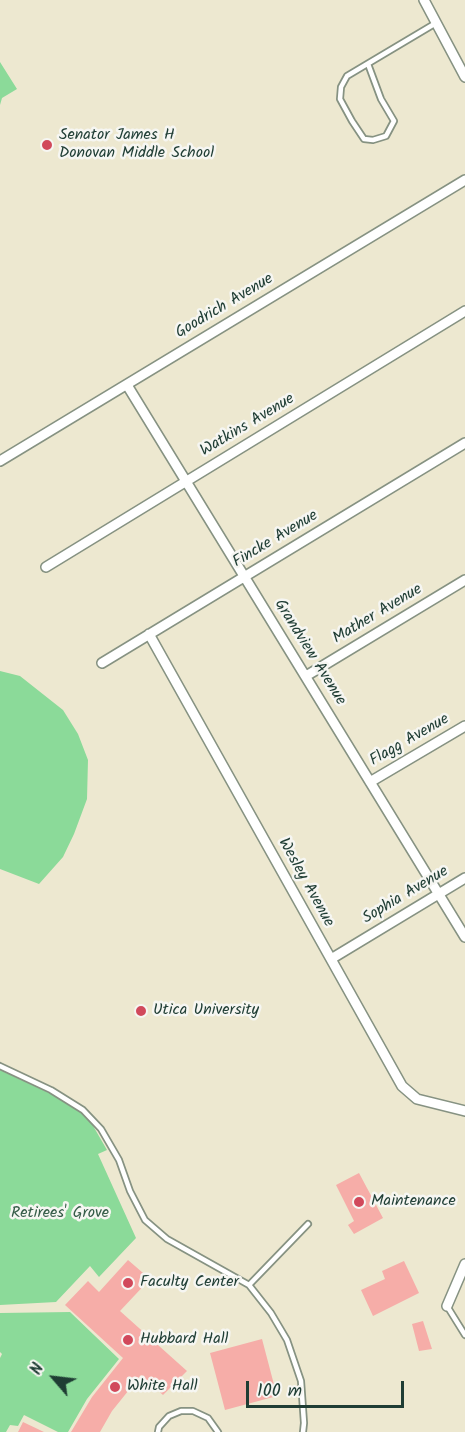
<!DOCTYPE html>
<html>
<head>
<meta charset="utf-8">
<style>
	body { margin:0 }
	#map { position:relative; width:465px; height:1432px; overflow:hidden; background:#ede8d0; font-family:Kalam,sans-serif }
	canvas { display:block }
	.north { position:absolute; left:24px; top:1348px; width:60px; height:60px; -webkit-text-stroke:4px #f6f6f2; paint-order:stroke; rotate:298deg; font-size:16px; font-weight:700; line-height:24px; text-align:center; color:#1f3d34 }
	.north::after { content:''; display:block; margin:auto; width:21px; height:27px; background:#1f3d34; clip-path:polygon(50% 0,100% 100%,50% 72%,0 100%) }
	.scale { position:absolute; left:246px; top:1381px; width:158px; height:27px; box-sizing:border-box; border:3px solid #1f3d34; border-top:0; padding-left:8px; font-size:18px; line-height:21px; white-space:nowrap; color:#1f3d34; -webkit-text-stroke:4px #f6f6f2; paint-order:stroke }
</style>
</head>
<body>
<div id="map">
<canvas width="465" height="1432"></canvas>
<div class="north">N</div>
<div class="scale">100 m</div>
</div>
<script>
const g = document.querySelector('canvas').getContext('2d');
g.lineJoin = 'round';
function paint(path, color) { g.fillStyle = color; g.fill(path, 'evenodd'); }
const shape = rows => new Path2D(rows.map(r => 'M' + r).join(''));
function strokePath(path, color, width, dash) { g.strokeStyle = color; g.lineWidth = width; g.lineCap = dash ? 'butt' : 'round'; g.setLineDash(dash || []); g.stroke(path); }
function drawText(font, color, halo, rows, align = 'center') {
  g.font = font + ' Kalam,sans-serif'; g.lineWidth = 5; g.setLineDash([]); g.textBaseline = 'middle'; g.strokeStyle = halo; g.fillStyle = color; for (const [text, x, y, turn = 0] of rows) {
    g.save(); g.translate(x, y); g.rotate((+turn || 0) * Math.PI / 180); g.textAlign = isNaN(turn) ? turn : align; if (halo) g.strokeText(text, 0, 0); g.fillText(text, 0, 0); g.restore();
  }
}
paint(shape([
	[0,62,17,89,2,98,0,105],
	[0,671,20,676,63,710,78,734,88,760,87,799,74,834,63,857,39,884,0,869],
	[0,1070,60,1098,79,1111,92,1124,107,1150,98,1154,136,1238,99,1277,90,1266,56,1302,0,1305],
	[70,1312,119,1359,87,1399,68,1432,58,1432,24,1415,18,1426,10,1425,6,1432,0,1432,0,1358,2,1354,0,1352,0,1313]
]), '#8bda99');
paint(shape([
	[359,1173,383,1218,354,1234,348,1225,354,1221,336,1185],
	[128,1260,150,1279,120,1311,187,1371,163,1395,141,1375,112,1411,100,1432,71,1432,92,1397,123,1358,65,1305,88,1281,99,1292],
	[404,1261,419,1293,373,1316,361,1290,385,1279,382,1271],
	[423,1321,432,1349,419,1351,412,1324],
	[262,1339,277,1396,225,1410,210,1353],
	[23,1422,44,1432,18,1432]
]), '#f6ada8');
const lane = shape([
	[368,64,381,99,394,121,386,136,373,140,364,139,352,121,340,99,341,87,347,76,436,23],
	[0,1066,51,1090,83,1110,101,1129,119,1160,130,1191,145,1220,167,1239,249,1285],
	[447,1306,465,1335],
	[158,1432,159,1427,169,1416,181,1411,193,1411,208,1418,218,1432],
	[303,1432,304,1423,301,1381,287,1340,271,1313,249,1285,308,1224]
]);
const street = shape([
	[424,0,465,77],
	[127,385,465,937],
	[0,461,465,180],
	[46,567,465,311],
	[149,634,402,1086,417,1099,465,1111],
	[102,663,465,443],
	[306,676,465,580],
	[370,782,465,726],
	[331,959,465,878],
	[447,1306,465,1264]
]);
strokePath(lane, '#869282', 8);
strokePath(street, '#869282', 12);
strokePath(lane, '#fff', 4.5);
strokePath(street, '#fff', 9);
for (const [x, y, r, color] of [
	[47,145,6,"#d1495b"],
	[141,1011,6,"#d1495b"],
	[359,1202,6,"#d1495b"],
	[128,1283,6,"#d1495b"],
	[128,1340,6,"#d1495b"],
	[115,1387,6,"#d1495b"]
]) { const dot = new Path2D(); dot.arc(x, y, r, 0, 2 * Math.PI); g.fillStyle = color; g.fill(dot); strokePath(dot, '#f6f6f2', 2); }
drawText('16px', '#1f3d34', '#f6f6f2', [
	["Senator James H",59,136],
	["Donovan Middle School",59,154],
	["Utica University",153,1011],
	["Maintenance",371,1202],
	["Faculty Center",140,1283],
	["Hubbard Hall",140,1340],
	["White Hall",127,1387]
], 'left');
drawText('16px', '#1f3d34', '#f6f6f2', [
	["Goodrich Avenue",225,307,-31],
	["Watkins Avenue",248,426,-31],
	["Fincke Avenue",276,540,-31],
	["Mather Avenue",378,615,-31],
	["Grandview Avenue",309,653,58],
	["Flagg Avenue",410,741,-30],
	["Wesley Avenue",305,883,61],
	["Sophia Avenue",406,896,-31]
]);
drawText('16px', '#355c48', '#f6f6f2', [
	["Retirees' Grove",60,1214]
]);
</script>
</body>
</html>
